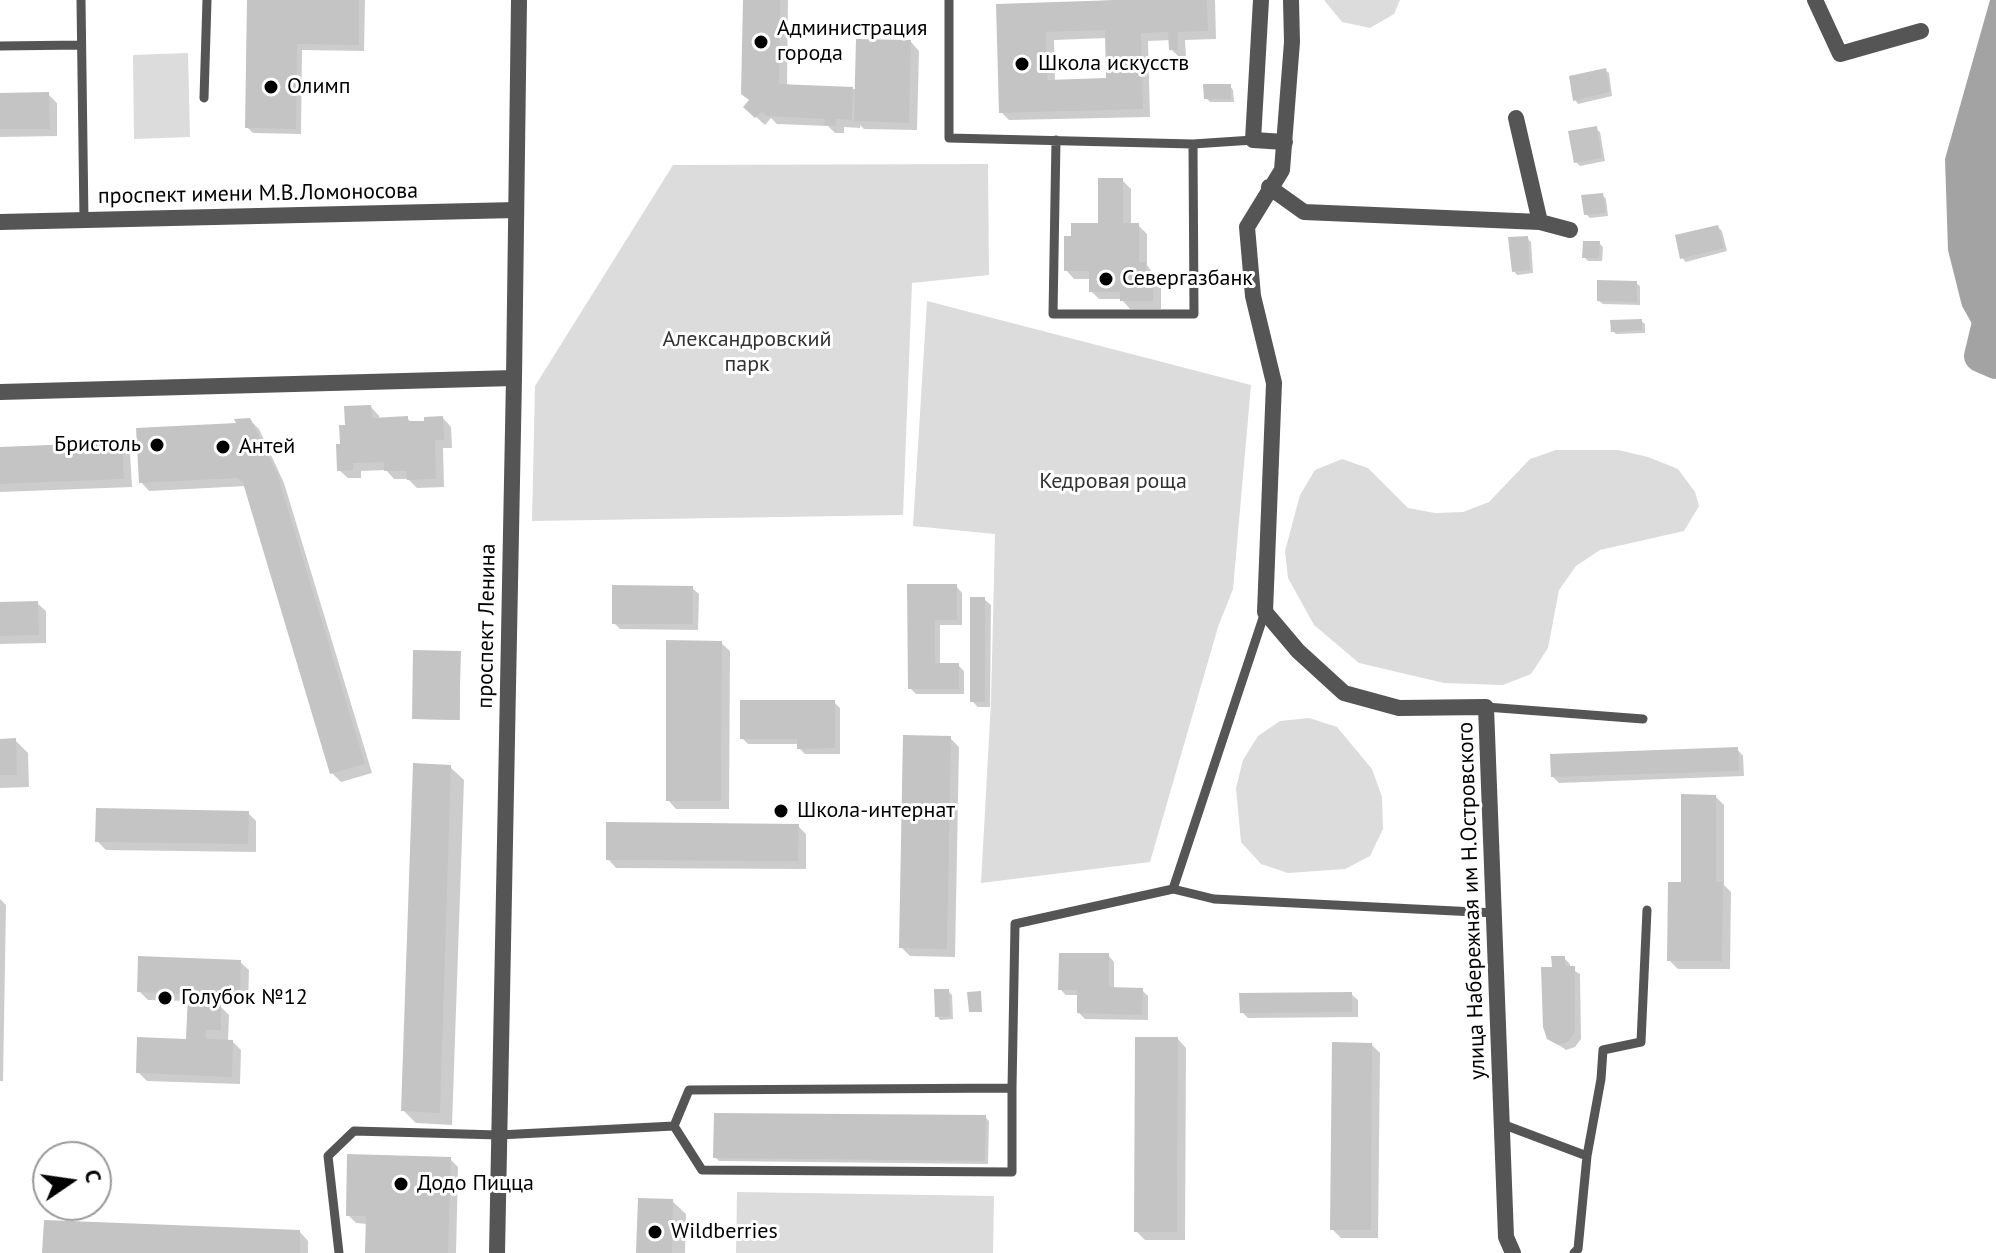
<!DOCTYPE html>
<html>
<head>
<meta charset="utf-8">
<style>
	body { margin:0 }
	#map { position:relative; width:1996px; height:1253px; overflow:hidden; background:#fff; font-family:"PT Sans",sans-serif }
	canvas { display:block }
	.north { position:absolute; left:32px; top:1141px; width:80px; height:80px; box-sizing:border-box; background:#fff; border:2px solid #999; border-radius:50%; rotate:77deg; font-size:22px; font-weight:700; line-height:32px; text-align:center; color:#000 }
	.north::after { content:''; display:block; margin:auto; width:28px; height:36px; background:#000; clip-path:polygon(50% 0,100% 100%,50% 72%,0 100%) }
</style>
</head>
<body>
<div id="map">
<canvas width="1996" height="1253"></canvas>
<div class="north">С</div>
</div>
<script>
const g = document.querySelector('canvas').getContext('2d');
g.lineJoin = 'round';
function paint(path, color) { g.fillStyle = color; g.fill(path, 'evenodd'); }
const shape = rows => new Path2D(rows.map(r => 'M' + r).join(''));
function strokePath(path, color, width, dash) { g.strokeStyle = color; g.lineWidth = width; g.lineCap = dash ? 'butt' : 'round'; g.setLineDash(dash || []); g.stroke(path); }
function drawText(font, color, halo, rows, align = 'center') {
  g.font = font + ' "PT Sans",sans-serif'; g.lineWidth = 6; g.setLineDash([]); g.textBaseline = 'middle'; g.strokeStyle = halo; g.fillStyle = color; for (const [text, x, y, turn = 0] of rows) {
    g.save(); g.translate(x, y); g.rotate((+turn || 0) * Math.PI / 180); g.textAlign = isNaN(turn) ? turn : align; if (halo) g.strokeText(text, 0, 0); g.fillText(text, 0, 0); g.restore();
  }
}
paint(shape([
	[1324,0,1400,0,1394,14,1370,28,1342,22],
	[188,53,190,137,134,139,133,55],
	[988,164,989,275,912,283,903,515,532,521,535,386,673,165],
	[927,301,1251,385,1233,589,1218,627,1150,862,981,883,991,702,995,534,913,526],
	[1556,450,1618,450,1648,457,1678,469,1695,492,1699,506,1684,531,1600,550,1576,566,1559,590,1548,648,1531,674,1503,685,1444,683,1359,663,1314,625,1288,578,1285,551,1300,495,1315,470,1342,459,1368,468,1408,508,1435,513,1463,512,1489,502,1530,459],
	[1309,718,1337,727,1372,769,1382,797,1383,829,1370,856,1345,869,1288,873,1261,864,1241,842,1236,788,1243,760,1258,736,1280,721],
	[737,1192,994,1196,993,1253,736,1253]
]), '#dcdcdc');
paint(shape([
	[1990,0,1996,0,1996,342,1980,338,1962,306,1948,250,1945,159]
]), '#a3a3a3');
paint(shape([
	[249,0,365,0,364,51,302,50,301,134,253,133,247,127],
	[745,0,788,0,787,86,857,89,911,42,919,51,917,130,864,129,860,125,860,128,844,127,844,133,835,133,828,126,777,124,771,118,765,125,745,107,751,100],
	[1120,0,1215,0,1216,39,1185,40,1186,57,1180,58,1171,49,1171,40,1148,41,1150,117,1009,120,1001,112,998,6],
	[1107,38,1108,80,1055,82,1054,40],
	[1605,70,1609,73,1612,96,1578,104,1575,100],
	[1230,86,1233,90,1234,102,1210,102,1206,98],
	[48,94,57,103,57,136,0,137,0,95],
	[1596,129,1600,132,1605,161,1580,166,1576,162],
	[1122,180,1131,189,1131,225,1138,225,1147,234,1147,265,1161,285,1161,309,1130,309,1121,299,1099,299,1091,291,1091,279,1074,279,1066,270,1100,225],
	[1602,195,1606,199,1608,216,1590,218,1586,214],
	[1718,227,1722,231,1727,251,1686,262,1682,258],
	[1527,238,1531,242,1533,273,1517,275,1514,271],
	[1599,243,1603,247,1602,261,1588,261,1584,257],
	[1636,283,1640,286,1640,305,1603,304,1599,301],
	[1641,321,1645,324,1645,333,1616,334,1613,331],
	[371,407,379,416,379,419,407,418,412,423,443,418,451,427,452,448,443,448,444,487,417,488,408,479,394,479,386,470,361,471,361,478,348,478,339,470,347,427],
	[250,420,259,429,284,483,372,773,341,782,332,773,246,486,149,491,141,482],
	[122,444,130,453,132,487,0,492,0,449],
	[909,586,956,586,962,593,962,625,940,625,940,665,958,665,964,671,964,694,916,694,910,688],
	[692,588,699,594,698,630,620,629,614,623],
	[984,599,991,605,990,707,978,707,972,701],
	[37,603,46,611,46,643,0,644,0,604],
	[721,643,730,651,729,809,676,809,668,800],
	[460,653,460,720,415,719,414,718],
	[834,702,840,708,840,754,805,754,799,748,799,744,748,744,742,738],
	[950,738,959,747,955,957,910,956,901,947],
	[15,740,28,753,29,787,0,788,0,741],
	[1737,749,1743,756,1744,776,1559,783,1553,777],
	[450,767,464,780,452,1125,416,1123,403,1110],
	[1716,797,1724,805,1724,885,1731,892,1730,969,1678,969,1669,960,1683,884],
	[248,813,256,821,256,852,106,850,97,841],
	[798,826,806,834,806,869,616,868,608,859],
	[0,899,6,905,3,1081,0,1081],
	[1108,955,1114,962,1114,989,1142,990,1148,996,1148,1020,1085,1019,1079,1013,1079,995,1066,995,1060,989],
	[1564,958,1570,964,1570,968,1580,974,1581,1039,1575,1047,1566,1050,1549,1038,1554,969],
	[240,962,249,970,248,1005,217,1003,229,1015,228,1041,232,1041,241,1050,240,1084,147,1081,138,1072,188,1041,190,1001,148,1000,139,991],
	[948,991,952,995,953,1019,940,1020,937,1016],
	[1351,994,1358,1000,1358,1017,1248,1018,1242,1012],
	[1178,1039,1186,1048,1185,1240,1145,1240,1136,1231],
	[1372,1045,1380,1053,1378,1238,1341,1238,1332,1229],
	[985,1117,989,1121,988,1164,719,1161,715,1157],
	[450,1159,458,1167,456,1253,368,1253,368,1224,356,1223,348,1215],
	[672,1201,686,1214,685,1253,638,1253],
	[300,1232,308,1241,308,1253,44,1253]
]), '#0003');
strokePath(shape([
	[1996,290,1980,356,1996,363]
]), '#a3a3a3', 32);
paint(shape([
	[247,0,359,0,359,45,297,44,296,129,245,128],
	[743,0,780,0,779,84,853,87,852,120,836,119,836,126,824,125,825,119,767,116,762,111,755,118,743,107,749,100,741,94],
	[1118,0,1207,0,1208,31,1178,32,1178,50,1169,50,1168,32,1141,33,1143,109,999,113,996,4],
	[1105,30,1106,78,1047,80,1046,32],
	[856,39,911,40,909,123,854,121],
	[1606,68,1610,92,1573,101,1569,76],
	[1203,84,1231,84,1231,99,1204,99],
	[49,92,50,129,0,129,0,93],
	[1597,126,1602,158,1574,163,1568,131],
	[1098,178,1123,178,1123,223,1139,223,1139,262,1146,262,1146,274,1153,274,1153,301,1120,301,1120,292,1089,292,1089,271,1064,271,1064,236,1071,236,1071,223,1098,223],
	[1603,193,1606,213,1584,215,1581,195],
	[1718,225,1724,248,1680,259,1675,235],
	[1528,236,1530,270,1512,272,1508,237],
	[1583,241,1600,241,1599,258,1582,258],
	[1597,280,1637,281,1637,302,1597,301],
	[1642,319,1642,330,1611,332,1610,320],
	[371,405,372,418,408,416,408,421,424,421,424,417,443,416,444,440,435,440,436,479,407,480,406,471,384,471,384,462,353,463,353,470,337,471,336,444,340,444,339,425,345,425,344,406],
	[250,418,277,473,365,764,330,774,243,483,238,478,139,483,136,428,236,423,234,419],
	[122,442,124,479,0,484,0,447],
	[907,584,957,584,957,620,935,620,935,663,959,663,959,689,908,689],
	[612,585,693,586,693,624,612,624],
	[970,597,985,597,985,702,970,702],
	[38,601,39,635,0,636,0,602],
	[666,640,722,641,721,801,666,801],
	[413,650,461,651,459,720,412,719],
	[740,700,835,700,835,748,797,749,797,739,740,739],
	[903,735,951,736,947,949,899,948],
	[16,738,17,775,0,775,0,739],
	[1738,747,1739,771,1551,777,1550,754],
	[413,763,451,765,440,1113,401,1111],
	[1681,794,1716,795,1716,882,1723,882,1722,961,1667,961,1668,882,1681,882],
	[96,808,249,811,248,844,95,842],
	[606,822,799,824,798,861,606,860],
	[1059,953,1109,953,1109,987,1143,988,1142,1015,1077,1013,1077,990,1058,990],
	[138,956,241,960,240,997,207,996,207,1004,221,1005,221,1030,206,1030,206,1039,233,1040,232,1077,136,1073,137,1037,186,1039,188,994,137,992],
	[1551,956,1565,956,1565,966,1575,966,1575,1032,1569,1041,1558,1045,1547,1039,1543,1027,1541,967,1552,967],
	[934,989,949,989,950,1016,935,1017],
	[981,991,982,1012,969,1012,967,992],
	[1352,992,1352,1012,1240,1013,1239,993],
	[1135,1037,1178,1037,1177,1232,1134,1232],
	[1332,1042,1372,1043,1371,1230,1330,1230],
	[714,1113,986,1115,985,1161,713,1158],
	[347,1154,451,1157,448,1253,365,1253,366,1216,346,1216],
	[638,1198,673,1199,672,1253,636,1253],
	[44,1220,300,1230,300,1253,42,1253]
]), '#c4c4c4');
strokePath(shape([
	[81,0,84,220],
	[949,0,949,138,1193,144,1253,140],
	[0,46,81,45],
	[204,98,207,0],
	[1056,140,1053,314,1194,314,1193,144],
	[1486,707,1643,719],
	[1173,889,1214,899,1495,913],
	[1012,1088,1015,924,1173,889,1265,612],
	[1502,1124,1587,1156],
	[339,1253,328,1156,354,1131,499,1135,674,1126,702,1170,1012,1172,1012,1088,689,1090,674,1126],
	[1574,1253,1578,1249,1587,1156,1601,1079,1603,1050,1641,1042,1647,910]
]), '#555', 9);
strokePath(shape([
	[1261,0,1253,140,1285,142],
	[1291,0,1292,42,1282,170,1247,227,1253,296,1274,383,1265,612,1298,651,1344,693,1399,708,1486,707,1506,1237,1513,1253],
	[1815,0,1840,54,1921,31],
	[1516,118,1540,222,1570,230],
	[1269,187,1304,212,1540,222],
	[0,222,516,210],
	[0,392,514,378]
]), '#555', 16);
strokePath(shape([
	[497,1253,514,378,519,0]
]), '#555', 16);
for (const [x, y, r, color] of [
	[761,42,8,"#000"],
	[1022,64,8,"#000"],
	[271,87,8,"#000"],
	[1106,279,8,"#000"],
	[157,445,8,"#000"],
	[223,447,8,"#000"],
	[781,811,8,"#000"],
	[165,998,8,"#000"],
	[401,1184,8,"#000"],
	[655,1232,8,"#000"]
]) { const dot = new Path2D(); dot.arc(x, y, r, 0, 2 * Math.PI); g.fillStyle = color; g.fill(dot); strokePath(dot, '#fff', 3); }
drawText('22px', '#000', '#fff', [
	["Администрация",777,29],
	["города",777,54],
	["Школа искусcтв",1038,64],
	["Олимп",287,87],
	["Севергазбанк",1122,279],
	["Бристоль",141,445,"right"],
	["Антей",239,447],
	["Школа-интернат",797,811],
	["Голубок №12",181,998],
	["Додо Пицца",417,1184],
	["Wildberries",671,1232]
], 'left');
drawText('22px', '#000', '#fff', [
	["проспект имени М.В.Ломоносова",258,194,-1],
	["проспект Ленина",487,626,-89],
	["улица Набережная им Н.Островского",1472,901,-92]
]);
drawText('22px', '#333', '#fff', [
	["Александровский",747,340],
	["парк",747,365],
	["Кедровая роща",1113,482]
]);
</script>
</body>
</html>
